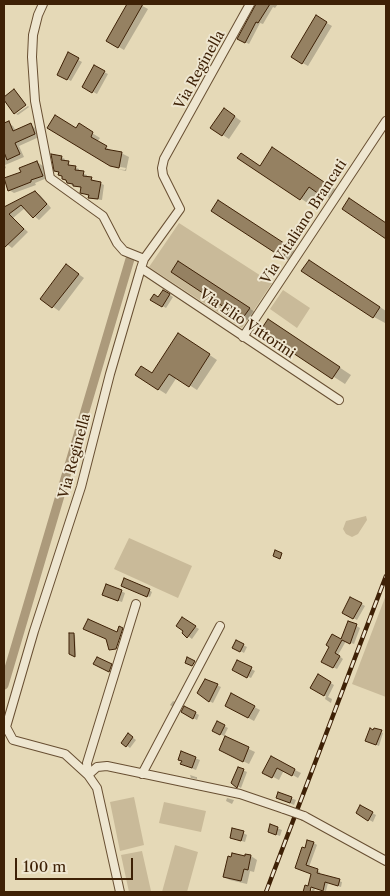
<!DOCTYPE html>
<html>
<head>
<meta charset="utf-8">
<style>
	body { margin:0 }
	#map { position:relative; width:390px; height:896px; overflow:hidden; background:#e5d9b7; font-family:"Libre Caslon Text",serif }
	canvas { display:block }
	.frame { position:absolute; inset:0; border:5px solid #3e2106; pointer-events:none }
	.scale { position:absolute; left:15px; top:858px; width:118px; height:22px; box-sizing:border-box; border:2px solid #3e2106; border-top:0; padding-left:6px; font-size:15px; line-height:18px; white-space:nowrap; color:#3e2106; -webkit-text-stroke:4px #eee6d0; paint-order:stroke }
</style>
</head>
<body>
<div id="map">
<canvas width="390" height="896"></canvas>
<div class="frame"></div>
<div class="scale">100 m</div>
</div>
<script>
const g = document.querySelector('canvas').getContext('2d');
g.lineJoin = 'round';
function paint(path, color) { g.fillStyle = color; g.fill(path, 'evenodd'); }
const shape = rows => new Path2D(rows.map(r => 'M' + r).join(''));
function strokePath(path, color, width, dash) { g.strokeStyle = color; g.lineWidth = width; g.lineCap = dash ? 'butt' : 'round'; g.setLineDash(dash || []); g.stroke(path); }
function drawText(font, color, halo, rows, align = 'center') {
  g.font = font + ' "Libre Caslon Text",serif'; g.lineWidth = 4; g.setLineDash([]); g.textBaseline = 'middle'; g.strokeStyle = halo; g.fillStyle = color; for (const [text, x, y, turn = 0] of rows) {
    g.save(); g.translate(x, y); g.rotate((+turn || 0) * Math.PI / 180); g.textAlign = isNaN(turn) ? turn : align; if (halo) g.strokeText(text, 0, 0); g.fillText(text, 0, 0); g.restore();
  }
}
paint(shape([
	[179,223,272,283,242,328,149,267],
	[283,290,310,308,297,328,270,309],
	[366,516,367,520,358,534,352,537,346,534,343,529,346,521],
	[129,538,192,566,178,598,114,569],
	[386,595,386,697,352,684],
	[134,797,144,845,120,851,110,802],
	[164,802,206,811,201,832,159,823],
	[175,845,198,852,187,892,162,892],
	[142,851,151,891,129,892,121,855]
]), '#c9ba99');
paint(shape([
	[128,4,139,4,148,9,124,50,107,40],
	[257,4,278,4,275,8,273,7,263,24,260,23,249,44,239,39],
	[316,17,332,26,308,66,292,57],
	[68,54,82,62,71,81,58,74],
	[94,67,108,74,97,94,84,87],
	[15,90,26,104,15,112],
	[28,106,29,107,18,115,16,114],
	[230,113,241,121,229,139,212,128],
	[8,123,13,126,16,131,31,125,35,128,39,137,19,146,24,157,5,165,6,168,4,169,4,125],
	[79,125,100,138,97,142,114,152,121,153,129,157,126,171,117,169,125,170,126,168,110,165,76,129],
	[281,154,338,191,332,200,318,191,309,204,239,157,261,167],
	[61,157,65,159,64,162,79,169,79,172,87,175,87,177,104,185,102,200,93,199,87,195,82,192,82,188,72,185,63,179,63,177,56,170],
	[37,162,43,166,47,178,35,183,36,185,14,193,9,190,22,173],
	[35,192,40,195,51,208,39,220,25,208,13,218,28,232,12,248,4,242,4,205,5,207],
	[230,208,301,255,295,264,283,257],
	[321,268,386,311,385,323,374,317],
	[190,269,261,316,255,325,172,272],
	[73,270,84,278,59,311,42,299],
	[164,291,173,297,166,308,152,300,159,299],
	[280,328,351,375,345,384,262,331],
	[186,339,217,360,197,390,177,377,166,394,136,375,152,374],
	[107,585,125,593,122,602,107,597],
	[126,587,149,590,152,592,150,597],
	[351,598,365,606,357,620,343,612],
	[182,619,199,629,192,639,184,633,185,631],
	[349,622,360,628,354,644,346,641,338,655,343,659,337,669,323,662,331,647,332,636,341,641],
	[124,630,125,631,119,650,117,650],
	[73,634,75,635,76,656,70,653],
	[237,642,247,647,244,653,234,647],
	[238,662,255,671,251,678,234,670],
	[319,676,334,685,328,697,332,699,331,703,325,699,326,696,311,687],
	[205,680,221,687,213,703,209,701],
	[232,695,260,710,254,721,227,706],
	[173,701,178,703,175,708,170,705],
	[185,707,199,715,197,720,183,712],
	[224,726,228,728,224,736,214,731],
	[374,731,383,733,379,746,369,742],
	[128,734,136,740,130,748,122,742],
	[226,738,255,752,249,764,226,753],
	[182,753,200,760,196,770,186,766,183,761],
	[271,758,301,773,298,778,284,770,279,780,264,772],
	[238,768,247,772,241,788,232,783],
	[190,775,196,777,197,777,197,779,191,778],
	[279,794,296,800,294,805,277,798],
	[227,798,234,800,232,804,226,801],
	[361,807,376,815,373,822,357,813],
	[271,826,282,830,280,836,269,832],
	[243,833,247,835,245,842,235,839],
	[314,843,317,845,309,867,320,872,319,875,342,882,341,887,328,883,326,891,315,888,314,892,311,892,313,887,310,887,309,892,305,892,306,887,309,888,313,874,300,869,305,850],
	[251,856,257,860,254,872,250,871,247,884,230,880,224,877,246,858]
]), '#0003');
strokePath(shape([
	[4,685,130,259]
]), '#ac9a7b', 9);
const building = shape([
	[127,4,143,4,118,48,106,41,127,4],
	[256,4,270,4,258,23,256,22,245,43,237,39,256,4],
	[316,15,327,22,302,64,291,57,316,15],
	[68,52,79,58,67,80,57,75,68,52],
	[94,65,105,71,92,93,82,87,94,65],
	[14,89,26,105,14,114,4,100,4,97,14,89],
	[224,108,235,116,222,136,210,128,224,108],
	[55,115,76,128,79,123,93,132,91,137,107,146,105,149,122,152,119,168,110,166,47,128,55,115],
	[9,121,13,131,31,123,35,134,15,143,20,154,7,160,4,152,4,123,9,121],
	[272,147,330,186,323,197,309,187,300,200,237,158,241,153,260,166,272,147],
	[51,154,62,156,61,160,69,161,68,165,76,166,75,170,84,171,83,176,92,177,91,180,101,182,98,199,88,198,89,195,80,193,81,187,73,186,73,184,67,183,66,180,62,179,62,176,58,175,59,172,54,171,51,154],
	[37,161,43,176,31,180,31,182,8,191,4,178,21,172,19,168,37,161],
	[35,191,47,204,33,218,21,205,9,214,24,229,4,248,4,207,35,191],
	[349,198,386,223,386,239,342,209,349,198],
	[218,200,290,247,283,258,211,211,218,200],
	[309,260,380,307,373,318,301,271,309,260],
	[178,261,250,308,242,319,171,272,178,261],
	[66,264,79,274,52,308,40,299,66,264],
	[163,290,170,294,162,307,150,300,154,294,158,297,163,290],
	[268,319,340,367,332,379,260,331,268,319],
	[178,333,210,354,189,387,169,374,158,390,135,375,141,366,152,373,178,333],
	[275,550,282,553,280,559,273,556,275,550],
	[124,578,150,589,147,597,121,586,124,578],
	[106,584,122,590,118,601,102,595,106,584],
	[350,597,362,603,353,619,342,613,350,597],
	[182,617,196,626,187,638,182,633,183,631,176,626,182,617],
	[88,619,117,632,119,626,123,628,116,649,109,650,106,639,83,629,88,619],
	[348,621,357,624,350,644,342,640,335,653,340,656,333,668,321,662,329,647,326,645,332,634,341,639,348,621],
	[69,633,74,633,75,657,69,654,69,633],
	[236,640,244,644,240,652,232,648,236,640],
	[97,657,112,664,109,672,93,664,97,657],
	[187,657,195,661,192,666,185,663,187,657],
	[237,660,252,667,247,678,232,670,237,660],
	[318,674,331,682,324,696,310,688,318,674],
	[205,679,218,684,209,702,197,693,205,679],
	[231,693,255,706,248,718,225,706,231,693],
	[184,706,196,712,193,719,181,712,184,706],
	[217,721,225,725,220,735,212,731,217,721],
	[370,728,373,730,374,728,382,730,376,745,365,741,370,728],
	[128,733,133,737,126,747,121,743,128,733],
	[225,736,249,747,243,762,219,750,225,736],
	[181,751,196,757,192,768,180,764,182,761,178,760,181,751],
	[271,756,295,769,292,776,277,768,272,778,262,773,271,756],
	[238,767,244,769,237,788,231,783,238,767],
	[278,792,292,797,290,803,276,798,278,792],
	[360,805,373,812,368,821,356,813,360,805],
	[270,824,278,827,276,835,268,832,270,824],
	[232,828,244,831,241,841,230,838,232,828],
	[307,840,314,842,306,865,318,869,317,873,340,879,338,886,325,882,323,891,311,887,310,892,303,892,305,885,308,886,311,874,295,868,302,847,305,848,307,840],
	[232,853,245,856,245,854,251,855,248,870,244,869,241,881,223,877,228,856,231,857,232,853]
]);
paint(building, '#958162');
strokePath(building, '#3e2106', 1);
const minor = shape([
	[43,4,38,15,33,35,32,57,35,101,50,178,103,216,117,243,124,251,144,259],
	[141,268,339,400],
	[243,337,386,121],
	[142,774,220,626],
	[88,775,97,767,107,766,240,794,284,809],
	[88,775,87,763,136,604],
	[304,816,386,861],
	[120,892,97,788,88,775,65,754,13,740,6,727,34,631,81,487,110,374,141,268,144,259,180,209,163,175,162,168,164,159,250,4]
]);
strokePath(minor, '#684f32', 10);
strokePath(minor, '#eee6d0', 8);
const rail = shape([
	[266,892,386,576]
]);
strokePath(rail, '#3e2106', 4.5);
strokePath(rail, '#eee6d0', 2.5, [8]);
const minorBridge = shape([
	[284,809,304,816]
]);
strokePath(minorBridge, '#684f32', 10, []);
strokePath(minorBridge, '#eee6d0', 8);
drawText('14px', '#3e2106', '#eee6d0', [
	["Via Reginella",200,70,-61],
	["Via Vitaliano Brancati",304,222,-57],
	["Via Elio Vittorini",247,324,34],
	["Via Reginella",75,456,-75]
]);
</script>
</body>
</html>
